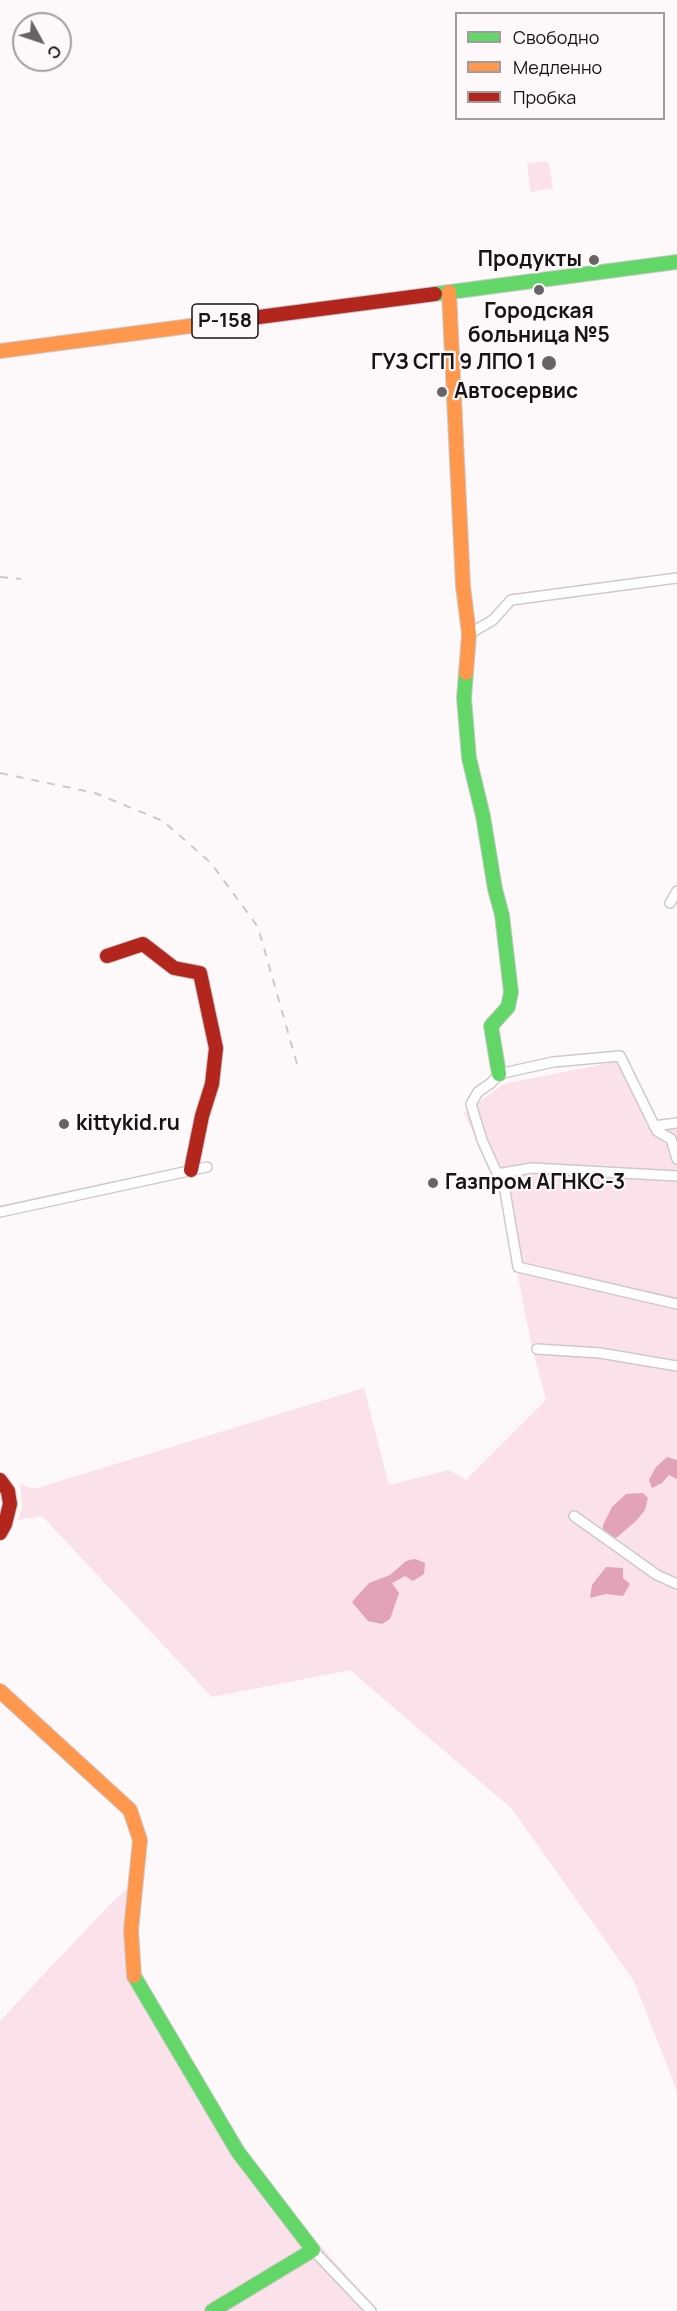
<!DOCTYPE html>
<html>
<head>
<meta charset="utf-8">
<style>
	body { margin:0 }
	#map { position:relative; width:677px; height:2311px; overflow:hidden; background:#fdf9fb; font-family:Manrope,sans-serif }
	canvas { display:block }
	.legend { position:absolute; left:455px; top:12px; width:210px; height:108px; box-sizing:border-box; background:#fef8fa; border:2px solid #a19d9e; margin:0; padding:8px 10px; list-style:none; font-size:18px; color:#161414 }
	.legend li { display:flex; align-items:center; gap:12px; height:30px }
	.legend b { width:30px; border:2px solid #a19d9e }
	.north { position:absolute; left:12px; top:12px; width:60px; height:60px; box-sizing:border-box; background:#fef8fa; border:2px solid #a19d9e; border-radius:50%; rotate:130deg; font-size:16px; font-weight:700; line-height:24px; text-align:center; color:#161414 }
	.north::after { content:''; display:block; margin:auto; width:21px; height:27px; background:#676465; clip-path:polygon(50% 0,100% 100%,50% 72%,0 100%) }
</style>
</head>
<body>
<div id="map">
<canvas width="677" height="2311"></canvas>
<ul class="legend">
<li><b style="height:8px;background:#63d668"></b>Свободно</li>
<li><b style="height:8px;background:#ff974d"></b>Медленно</li>
<li><b style="height:8px;background:#b3261e"></b>Пробка</li>
</ul>
<div class="north">С</div>
</div>
<script>
const g = document.querySelector('canvas').getContext('2d');
g.lineJoin = 'round';
function paint(path, color) { g.fillStyle = color; g.fill(path, 'evenodd'); }
const shape = rows => new Path2D(rows.map(r => 'M' + r).join(''));
function strokePath(path, color, width, dash) { g.strokeStyle = color; g.lineWidth = width; g.lineCap = dash ? 'butt' : 'round'; g.setLineDash(dash || []); g.stroke(path); }
function drawText(font, color, halo, rows, align = 'center') {
  g.font = font + ' Manrope,sans-serif'; g.lineWidth = 4.5; g.setLineDash([]); g.textBaseline = 'middle'; g.strokeStyle = halo; g.fillStyle = color; for (const [text, x, y, turn = 0] of rows) {
    g.save(); g.translate(x, y); g.rotate((+turn || 0) * Math.PI / 180); g.textAlign = isNaN(turn) ? turn : align; if (halo) g.strokeText(text, 0, 0); g.fillText(text, 0, 0); g.restore();
  }
}
paint(shape([
	[545,161,549,164,553,188,531,192,527,164],
	[629,1059,648,1128,677,1129,677,2091,634,1981,512,1809,350,1670,212,1697,42,1516,18,1520,22,1506,20,1484,34,1489,364,1388,389,1485,449,1470,466,1480,546,1400,531,1343,502,1195,464,1113,504,1084],
	[129,1887,133,1974,202,2090,313,2250,321,2246,377,2311,0,2311,0,2021,112,1902]
]), '#fbe1e9');
paint(shape([
	[667,1457,677,1460,677,1479,669,1475,662,1483,652,1488,649,1480,656,1467],
	[643,1493,648,1498,645,1510,636,1521,616,1538,603,1533,603,1525,612,1507,626,1494],
	[415,1559,425,1563,424,1574,413,1581,405,1576,392,1583,399,1593,390,1619,382,1624,368,1621,352,1602,369,1583,390,1575,406,1561],
	[606,1567,623,1568,623,1578,630,1584,623,1596,606,1594,590,1598,592,1585]
]), '#e2a3b6');
const street = shape([
	[469,634,493,620,511,600,677,578],
	[670,903,677,891],
	[654,1126,677,1123],
	[677,1159,671,1139,657,1131,620,1056,553,1062,499,1074,491,1083,478,1092,471,1104,482,1140,505,1191,518,1267,677,1304],
	[497,1174,532,1168,677,1176],
	[0,1212,207,1167],
	[537,1349,600,1353,677,1366],
	[574,1516,657,1575,677,1584],
	[313,2250,371,2311]
]);
const fast = shape([
	[435,294,677,262],
	[466,673,464,698,469,758,483,816,495,889,502,915,511,992,508,1007,491,1026,499,1074],
	[134,1976,238,2152,313,2250,212,2311]
]);
const slow = shape([
	[449,292,463,586,469,634,466,673],
	[0,351,259,317],
	[0,1691,130,1810,140,1840,131,1930,134,1976]
]);
const jam = shape([
	[259,317,435,294],
	[107,956,143,944,174,968,200,973,216,1048,212,1084,202,1116,191,1170],
	[0,1480,8,1491,10,1504,5,1524,0,1533]
]);
strokePath(street, '#cdcacc', 12);
strokePath(fast, '#cdcacc', 16);
strokePath(slow, '#cdcacc', 16);
strokePath(jam, '#cdcacc', 16);
strokePath(street, '#fffefe', 9);
strokePath(fast, '#63d668', 14);
strokePath(slow, '#ff974d', 14);
strokePath(jam, '#b3261e', 14);
strokePath(shape([
	[0,577,21,579],
	[0,773,95,793,163,821,211,863,258,927,297,1064]
]), '#cbc9ca', 2, [8, 8]);
for (const [x, y, r, color] of [
	[594,260,6,"#676465"],
	[539,290,6,"#676465"],
	[549,363,8,"#676465"],
	[442,392,6,"#676465"],
	[64,1124,6,"#676465"],
	[433,1183,6,"#676465"]
]) { const dot = new Path2D(); dot.arc(x, y, r, 0, 2 * Math.PI); g.fillStyle = color; g.fill(dot); strokePath(dot, '#fef8fa', 2); }
for (const [x, y, w] of [
	[225,321,66]
]) { const box = new Path2D(); box.roundRect(x - w / 2, y - 17, w, 34, 4.5); g.fillStyle = '#fef8fa'; g.fill(box); strokePath(box, '#161414', 1.5); }
drawText('bold 20px', '#161414', null, [
	["Р-158",225,321]
]);
drawText('bold 21px', '#161414', '#fef8fa', [
	["Продукты",582,260,"right"],
	["Городская",539,312,"center"],
	["больница №5",539,336,"center"],
	["ГУЗ СГП 9 ЛПО 1",536,363,"right"],
	["Автосервис",454,392],
	["kittykid.ru",76,1124],
	["Газпром АГНКС-3",445,1183]
], 'left');
</script>
</body>
</html>
